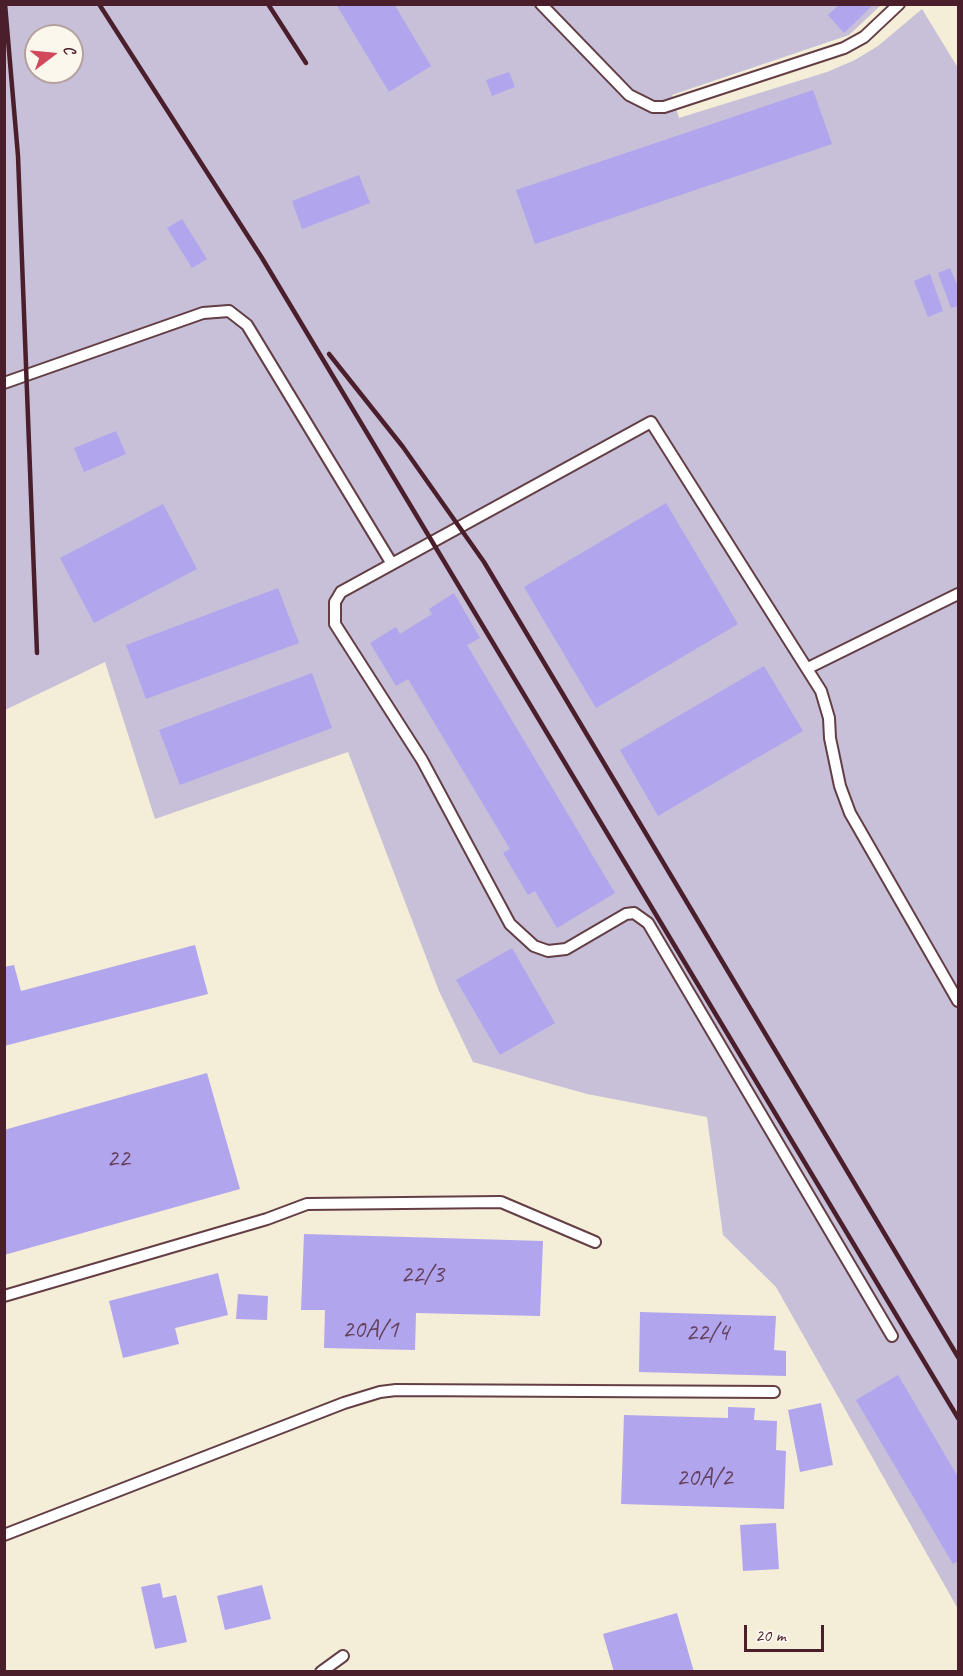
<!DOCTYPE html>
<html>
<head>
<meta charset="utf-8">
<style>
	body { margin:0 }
	#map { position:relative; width:963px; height:1676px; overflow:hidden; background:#f4edd7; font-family:Caveat,sans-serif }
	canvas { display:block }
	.frame { position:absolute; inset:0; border:6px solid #4a1f2b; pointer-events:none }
	.north { position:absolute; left:24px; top:24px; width:60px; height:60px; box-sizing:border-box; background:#fbf7ec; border:2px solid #b4a19f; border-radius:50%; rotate:74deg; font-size:16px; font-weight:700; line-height:24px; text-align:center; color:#4a1f2b }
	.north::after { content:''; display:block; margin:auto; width:21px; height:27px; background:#d1495b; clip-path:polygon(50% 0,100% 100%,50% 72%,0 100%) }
	.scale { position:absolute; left:744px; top:1625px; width:80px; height:27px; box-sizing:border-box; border:3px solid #4a1f2b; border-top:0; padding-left:8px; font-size:18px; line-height:21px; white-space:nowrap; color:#4a1f2b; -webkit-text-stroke:4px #fbf7ec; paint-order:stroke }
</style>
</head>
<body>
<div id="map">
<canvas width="963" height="1676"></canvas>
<div class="frame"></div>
<div class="north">С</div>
<div class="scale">20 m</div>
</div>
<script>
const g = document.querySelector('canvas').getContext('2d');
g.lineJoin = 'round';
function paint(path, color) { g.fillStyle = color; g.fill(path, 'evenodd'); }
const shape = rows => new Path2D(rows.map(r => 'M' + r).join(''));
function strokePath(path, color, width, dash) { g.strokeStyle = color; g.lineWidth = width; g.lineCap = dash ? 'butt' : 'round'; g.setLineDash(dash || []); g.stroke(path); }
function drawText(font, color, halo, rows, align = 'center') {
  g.font = font + ' Caveat,sans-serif'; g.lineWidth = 4.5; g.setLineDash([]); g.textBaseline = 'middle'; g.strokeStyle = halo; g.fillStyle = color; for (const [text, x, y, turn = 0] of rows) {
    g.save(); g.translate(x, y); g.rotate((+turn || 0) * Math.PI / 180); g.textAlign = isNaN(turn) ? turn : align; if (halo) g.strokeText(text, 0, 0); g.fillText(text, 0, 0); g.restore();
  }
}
paint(shape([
	[5,5,881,5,849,35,672,95,679,118,827,72,855,60,878,46,922,9,958,68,958,1609,776,1287,723,1235,707,1117,587,1094,473,1062,439,991,348,752,155,819,105,662,5,710],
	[36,36,72,36,72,72,36,72]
]), '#c7c0d8');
paint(shape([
	[336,4,394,4,431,66,389,92],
	[840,4,874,4,844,33,828,15],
	[509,72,515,87,492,96,486,80],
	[813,90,832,144,535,244,516,190],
	[359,175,370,203,302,229,292,201],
	[182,219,207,259,192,268,167,228],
	[950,268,958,287,958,306,951,308,938,273],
	[930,274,943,311,928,317,914,281],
	[116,431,126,454,84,472,74,448],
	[666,503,738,624,596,708,524,587],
	[163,504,197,569,94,623,60,558],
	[278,588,299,643,146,699,126,645],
	[454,593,480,638,467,645,615,893,557,928,535,891,528,895,503,853,510,849,408,679,396,686,370,643,396,627,400,634,432,614,429,609],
	[764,666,803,731,658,816,620,750],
	[312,673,332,728,180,785,159,730],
	[195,945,208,994,4,1046,4,967,14,965,21,991],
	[512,948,555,1023,500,1055,456,980],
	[207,1073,240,1189,4,1255,4,1130],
	[304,1234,543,1241,540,1316,416,1313,415,1350,324,1348,325,1310,301,1310],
	[218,1273,228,1315,175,1328,179,1344,123,1358,109,1301],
	[238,1294,268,1296,267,1320,236,1319],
	[640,1312,776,1316,774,1350,786,1351,786,1376,639,1372],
	[898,1375,958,1477,958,1561,953,1564,856,1400],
	[821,1403,833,1465,800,1472,788,1410],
	[728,1407,755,1408,754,1420,777,1421,776,1450,786,1451,784,1509,621,1504,624,1415,728,1418],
	[776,1523,779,1569,743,1571,740,1525],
	[160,1583,163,1598,176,1595,187,1642,155,1649,141,1587],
	[262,1585,271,1619,225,1630,217,1596],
	[677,1613,694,1672,614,1672,603,1634]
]), '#b1a5ee');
const lane = shape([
	[541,4,629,95,653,107,664,107,844,48,864,37,899,4],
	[4,383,203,313,229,311,247,325,392,564,651,422,821,691,829,718,830,738,840,786,850,813,958,1001],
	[392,564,341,592,335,602,335,624,422,760,510,924,534,946,548,951,566,949,626,914,634,913,648,923,892,1336],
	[808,668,958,594],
	[4,1296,267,1219,307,1204,501,1202,595,1242],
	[4,1535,344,1403,380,1392,396,1390,774,1392],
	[321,1672,343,1656]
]);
strokePath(lane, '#643e45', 14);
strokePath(lane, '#fff', 10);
strokePath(shape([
	[5,4,18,156,37,653],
	[99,4,262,258,958,1418],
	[268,4,306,63],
	[329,354,403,447,484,562,958,1357]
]), '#4a1f2b', 4.5);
drawText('26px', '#64405c', null, [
	["22",118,1159],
	["22/3",422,1275],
	["20А/1",370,1330],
	["22/4",707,1333],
	["20А/2",704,1478]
]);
</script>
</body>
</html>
